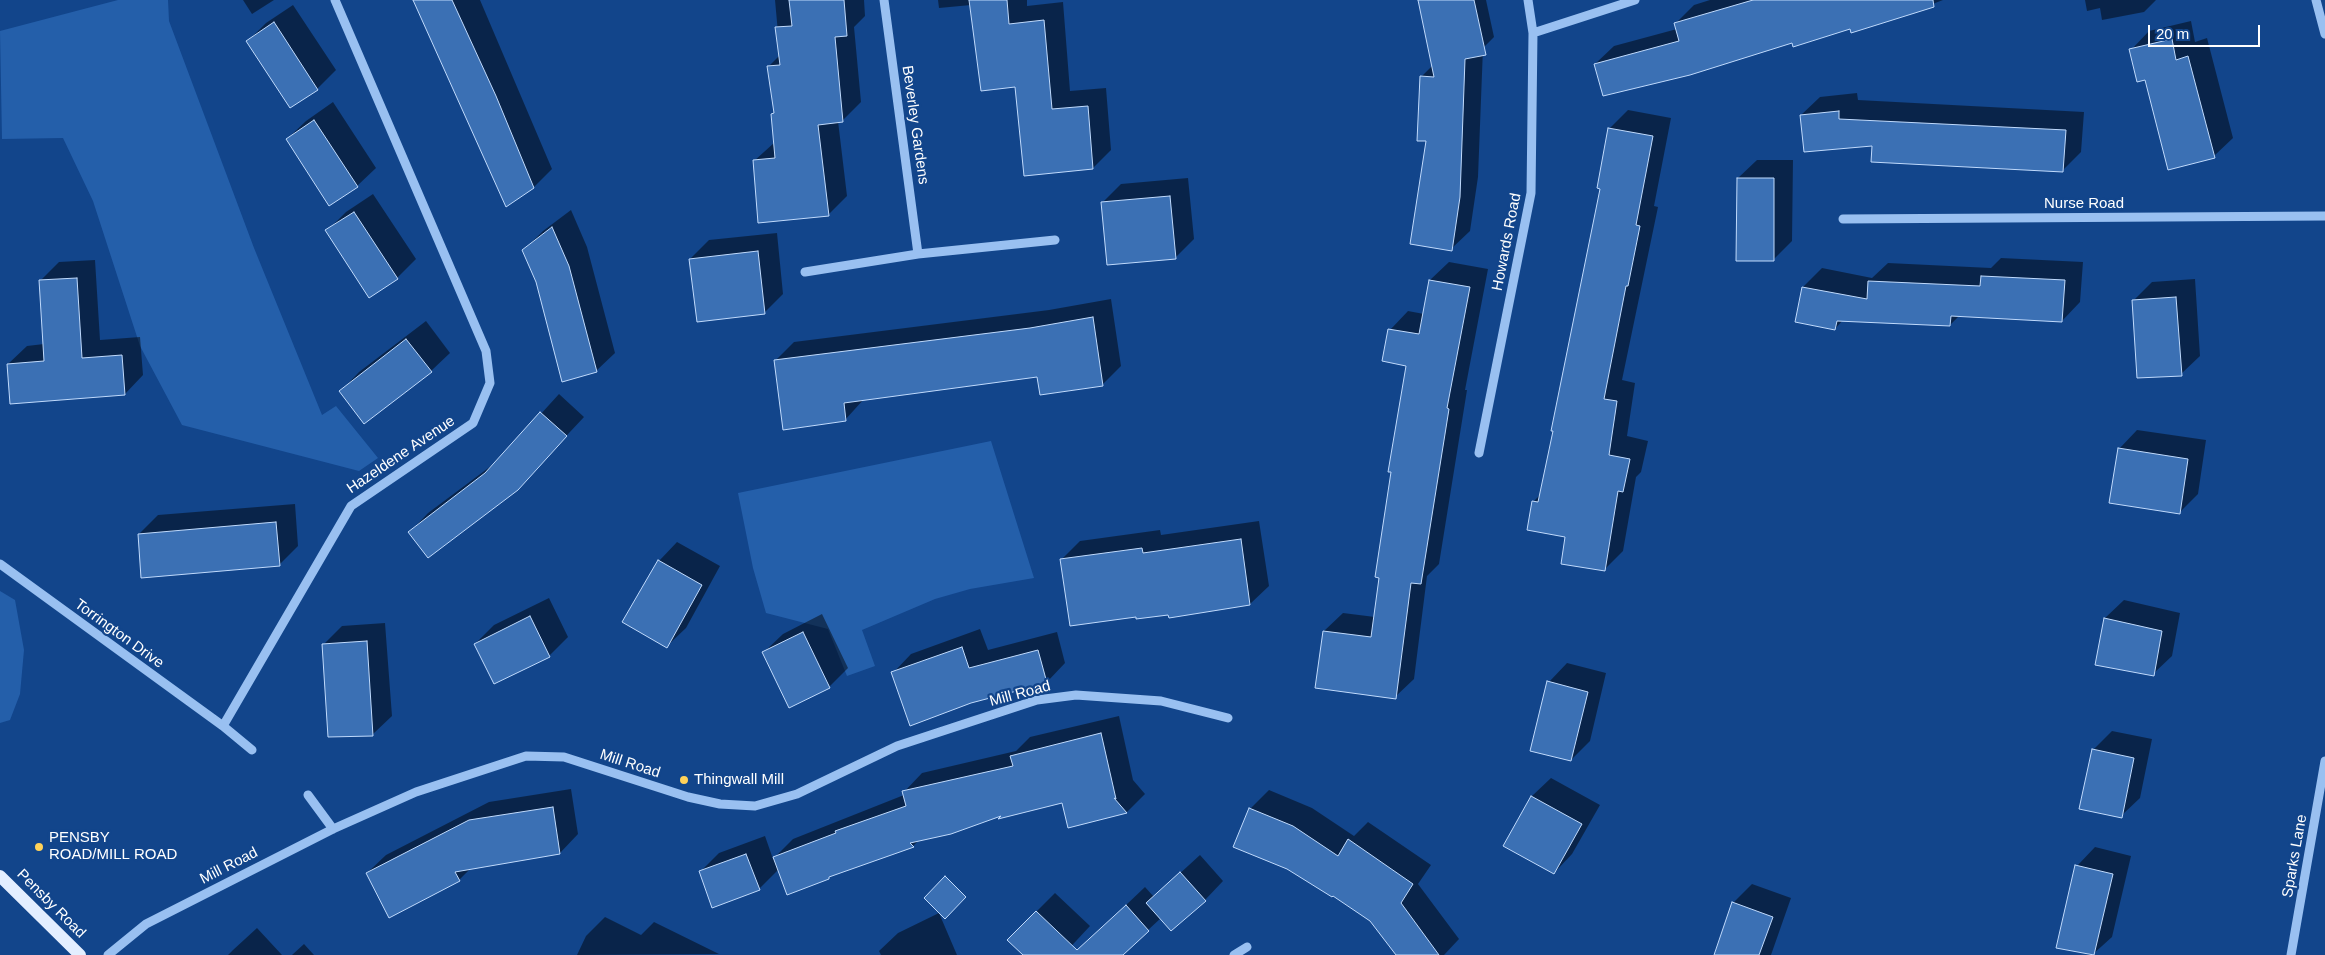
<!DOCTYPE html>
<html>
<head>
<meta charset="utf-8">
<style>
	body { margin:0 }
	#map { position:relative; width:2325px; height:955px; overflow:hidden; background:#12458b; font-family:Arial,sans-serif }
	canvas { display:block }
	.scale { position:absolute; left:2148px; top:25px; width:112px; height:22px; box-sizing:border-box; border:2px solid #fff; border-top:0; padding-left:6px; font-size:15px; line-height:18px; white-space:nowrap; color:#fff; -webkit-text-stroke:4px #12458b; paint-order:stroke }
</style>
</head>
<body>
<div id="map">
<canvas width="2325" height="955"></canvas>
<div class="scale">20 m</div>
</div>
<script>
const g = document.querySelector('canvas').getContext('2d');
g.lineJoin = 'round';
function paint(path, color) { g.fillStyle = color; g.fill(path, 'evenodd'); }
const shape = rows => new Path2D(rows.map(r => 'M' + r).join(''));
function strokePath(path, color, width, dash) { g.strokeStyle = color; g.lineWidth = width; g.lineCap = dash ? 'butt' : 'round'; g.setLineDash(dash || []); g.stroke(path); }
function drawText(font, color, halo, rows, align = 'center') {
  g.font = font + ' Arial,sans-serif'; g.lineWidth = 4.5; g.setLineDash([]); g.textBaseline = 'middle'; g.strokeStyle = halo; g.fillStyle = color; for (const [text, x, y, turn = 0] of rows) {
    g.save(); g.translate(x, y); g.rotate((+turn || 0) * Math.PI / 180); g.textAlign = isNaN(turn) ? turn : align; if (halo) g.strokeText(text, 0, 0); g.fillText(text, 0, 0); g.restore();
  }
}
paint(shape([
	[118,0,168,0,169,21,254,248,322,415,336,406,378,458,359,471,182,425,140,346,93,201,63,138,2,139,0,31],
	[991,441,1034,578,970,589,935,599,862,630,875,666,847,676,828,629,766,613,753,568,738,493],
	[0,591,15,600,24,650,20,694,10,720,0,723]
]), '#245faa');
paint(shape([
	[243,0,274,0,252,14],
	[416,0,480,0,552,169,534,187],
	[775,0,864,0,865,16,854,27,861,102,842,121,838,121,847,196,828,215,754,161,775,142,772,114,775,112,768,67,780,55],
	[938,0,1027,0,1027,6,1063,2,1070,91,1106,88,1111,150,1093,168,1017,86,971,5,939,8],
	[1420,0,1486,0,1494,37,1483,48,1478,177,1470,231,1451,249,1427,140,1421,77,1433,65],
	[1710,0,1943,0,1896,18,1793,41,1595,64,1614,46,1677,29,1676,23,1694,5],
	[2085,0,2156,0,2144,12,2102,20,2100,8,2087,11],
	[293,5,336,70,317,89,290,107,247,42,266,23],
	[2191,21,2195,42,2207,38,2233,138,2214,156,2146,78,2131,50,2149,31],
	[1857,93,1858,100,2084,112,2081,152,2063,170,1874,144,1801,115,1820,97],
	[333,102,376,168,357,186,287,139,306,121],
	[1628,110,1671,118,1654,206,1658,207,1622,380,1635,383,1627,436,1648,441,1641,472,1636,477,1623,551,1604,570,1533,502,1541,494,1602,188,1610,128],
	[1757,160,1793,160,1792,241,1773,260,1738,178],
	[1188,178,1194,239,1175,258,1102,203,1121,184],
	[373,194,416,259,397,278,327,231,346,212],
	[571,210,587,247,615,353,596,371,537,281,524,250,543,231],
	[777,233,783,294,764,313,690,259,709,240],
	[2001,258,2083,262,2080,302,2062,321,1959,316,1950,325,1843,320,1835,329,1796,321,1803,287,1822,268,1872,278,1888,263,1991,268],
	[95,260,100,340,140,337,143,375,125,394,8,364,27,346,44,344,40,281,59,262],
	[1449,262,1488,269,1465,390,1467,390,1439,564,1427,576,1414,679,1395,697,1324,631,1343,613,1375,617,1407,365,1390,330,1408,311,1424,314,1430,280],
	[2195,279,2200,356,2181,374,2133,301,2152,282],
	[1111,299,1121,366,1102,385,1038,376,864,399,845,420,775,361,794,342,1049,310],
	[426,321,450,353,431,371,341,391,359,372],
	[559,394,584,417,526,479,410,532,428,513,499,460],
	[2137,430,2206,440,2198,494,2180,512,2119,449],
	[295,504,298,546,279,565,139,534,158,515],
	[1259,521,1269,586,1250,604,1169,613,1061,560,1080,541,1160,530,1161,535],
	[677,542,720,566,686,628,667,646,659,561],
	[549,598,568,637,549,656,475,644,494,625],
	[2124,600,2180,613,2172,656,2153,674,2105,618],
	[822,614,848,668,829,687,764,652,783,634],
	[385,623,392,716,373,734,329,736,324,644,342,626],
	[980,629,988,650,1057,632,1065,663,1047,682,893,673,911,654],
	[1567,663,1606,673,1590,741,1571,760,1549,682],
	[1119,716,1133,780,1145,794,1127,812,1069,826,1063,801,1005,813,920,839,913,846,833,874,829,878,779,869,759,889,700,872,719,853,765,836,773,859,793,839,904,795,904,792,922,773,1016,751,1030,737],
	[2112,731,2152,739,2140,798,2121,816,2093,750],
	[1551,778,1600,805,1572,854,1554,873,1504,846,1532,796],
	[571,789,578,834,560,853,472,867,459,880,367,873,386,855,489,802],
	[1269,790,1312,808,1354,836,1368,822,1431,865,1418,884,1459,939,1444,955,1397,955,1371,920,1334,894,1250,809],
	[2095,847,2131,856,2112,937,2092,955,2057,947,2077,866],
	[1200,855,1223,881,1205,900,1161,918,1121,955,1097,955,1086,943,1145,887,1154,897],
	[1752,884,1791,898,1771,955,1715,955,1733,903],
	[1055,893,1090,926,1063,955,1025,955,1036,912],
	[939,913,957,955,881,955,879,951,898,933],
	[605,917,641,935,654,922,719,954,577,955,586,936],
	[257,928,282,955,228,955,233,950],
	[304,944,314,955,292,955]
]), '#0007');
const building = shape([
	[413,0,452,0,496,96,534,188,506,207,413,0],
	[789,0,844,0,847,36,835,37,843,122,818,125,829,216,758,223,753,160,775,158,771,114,774,113,767,66,780,65,775,27,792,26,789,0],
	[969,0,1007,0,1009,24,1044,20,1052,109,1088,106,1093,169,1024,176,1015,87,981,91,969,0],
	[1418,0,1474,0,1486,55,1465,59,1460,197,1452,251,1410,244,1426,141,1417,141,1420,76,1434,77,1418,0],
	[1753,0,1933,0,1934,7,1851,33,1850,29,1793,47,1792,43,1690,75,1603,96,1594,64,1679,41,1674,23,1753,0],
	[274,22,318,90,290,108,246,41,274,22],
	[2172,39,2176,60,2188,56,2215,158,2168,170,2145,80,2137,82,2129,49,2172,39],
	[1839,111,1839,119,2066,130,2063,172,1871,162,1872,146,1804,152,1800,115,1839,111],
	[314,120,358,187,329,206,286,139,314,120],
	[1608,128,1653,136,1636,225,1640,226,1628,286,1626,286,1604,399,1617,401,1609,455,1630,459,1623,492,1618,491,1605,571,1561,564,1565,537,1527,530,1532,501,1538,502,1553,431,1551,431,1600,189,1597,188,1608,128],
	[1737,178,1774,178,1774,261,1736,261,1737,178],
	[1170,196,1176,259,1107,265,1101,202,1170,196],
	[354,212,398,279,369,298,325,230,354,212],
	[552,227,569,266,597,372,562,382,536,282,522,250,552,227],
	[758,251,765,314,697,322,689,259,758,251],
	[1981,276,2065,280,2062,322,1951,316,1950,326,1837,321,1835,330,1795,322,1802,287,1867,299,1868,281,1980,286,1981,276],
	[77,278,82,358,122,355,125,395,10,404,7,364,44,361,39,280,77,278],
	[1429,280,1470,287,1447,408,1449,409,1421,584,1411,583,1396,699,1315,688,1323,631,1371,637,1379,578,1375,577,1391,472,1388,472,1406,366,1382,361,1388,329,1419,334,1429,280],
	[2176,297,2182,376,2137,378,2132,300,2176,297],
	[1093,317,1103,386,1040,395,1037,377,844,403,846,421,783,430,774,360,1030,328,1093,317],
	[406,339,432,372,364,424,339,391,406,339],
	[540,412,567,436,518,490,428,558,408,532,485,473,540,412],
	[2118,448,2188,459,2180,514,2109,503,2118,448],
	[276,522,280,566,141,578,138,534,276,522],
	[1241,539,1250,605,1169,618,1168,615,1136,619,1136,617,1070,626,1060,559,1142,548,1143,553,1241,539],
	[658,560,702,585,667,648,622,622,658,560],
	[530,616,550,657,494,684,474,644,530,616],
	[2104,618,2162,631,2154,676,2095,665,2104,618],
	[803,632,830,688,789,708,762,652,803,632],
	[367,641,373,736,328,737,322,644,367,641],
	[962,647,969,668,1038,650,1047,683,971,703,910,726,891,672,962,647],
	[1547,681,1588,692,1571,761,1530,751,1547,681],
	[1101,733,1116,799,1114,798,1127,813,1068,828,1062,803,998,819,1001,816,951,834,910,843,914,847,829,877,829,879,787,895,773,857,836,833,835,831,906,806,902,791,1013,766,1010,756,1101,733],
	[2092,749,2134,758,2122,818,2079,809,2092,749],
	[1531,796,1582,824,1554,874,1503,846,1531,796],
	[553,807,560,854,455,872,460,881,389,918,366,873,469,820,553,807],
	[1249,808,1293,826,1338,856,1348,839,1413,884,1401,903,1439,955,1396,955,1370,921,1333,896,1332,897,1287,869,1233,847,1249,808],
	[746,854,760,890,712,908,699,871,746,854],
	[2075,865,2113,874,2094,955,2056,948,2075,865],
	[1180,872,1206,901,1171,931,1146,903,1180,872],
	[945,876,966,897,945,919,924,898,945,876],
	[1732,902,1773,917,1759,955,1714,955,1732,902],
	[1126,905,1149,931,1123,955,1023,955,1007,940,1036,911,1077,950,1126,905]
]);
paint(building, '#3b70b4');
strokePath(building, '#c0dafc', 1);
strokePath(shape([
	[884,0,918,254],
	[1528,0,1533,33,1635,0],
	[2316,0,2325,34],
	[1843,219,2325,216],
	[805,272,918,254,1055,240],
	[1479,453,1531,193,1533,33],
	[0,564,223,726,252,750],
	[223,726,351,506,473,423,490,383,486,351,335,0],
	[308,795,333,829],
	[108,955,146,924,333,829,416,792,526,756,564,757,688,797,720,804,755,806,797,794,897,746,1037,700,1076,695,1161,701,1228,718],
	[1234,955,1247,947],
	[2291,955,2325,761]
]), '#99c0f1', 9);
strokePath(shape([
	[0,876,80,955]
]), '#e3eeff', 12);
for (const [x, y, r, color] of [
	[684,780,5,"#ffd259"],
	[39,847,5,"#ffd259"]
]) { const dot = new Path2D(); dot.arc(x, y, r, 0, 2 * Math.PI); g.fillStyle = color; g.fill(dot); strokePath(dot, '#12458b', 2); }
drawText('15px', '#fff', '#12458b', [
	["Beverley Gardens",915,125,82],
	["Nurse Road",2084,204],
	["Howards Road",1507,242,-79],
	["Hazeldene Avenue",401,455,-34],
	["Torrington Drive",119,634,36],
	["Mill Road",1020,694,-15],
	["Mill Road",630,764,18],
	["Sparks Lane",2295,856,-80],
	["Mill Road",229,866,-27],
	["Pensby Road",51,904,45]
]);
drawText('15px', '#fff', '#12458b', [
	["Thingwall Mill",694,780],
	["PENSBY",49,838],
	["ROAD/MILL ROAD",49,855]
], 'left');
</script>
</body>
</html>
